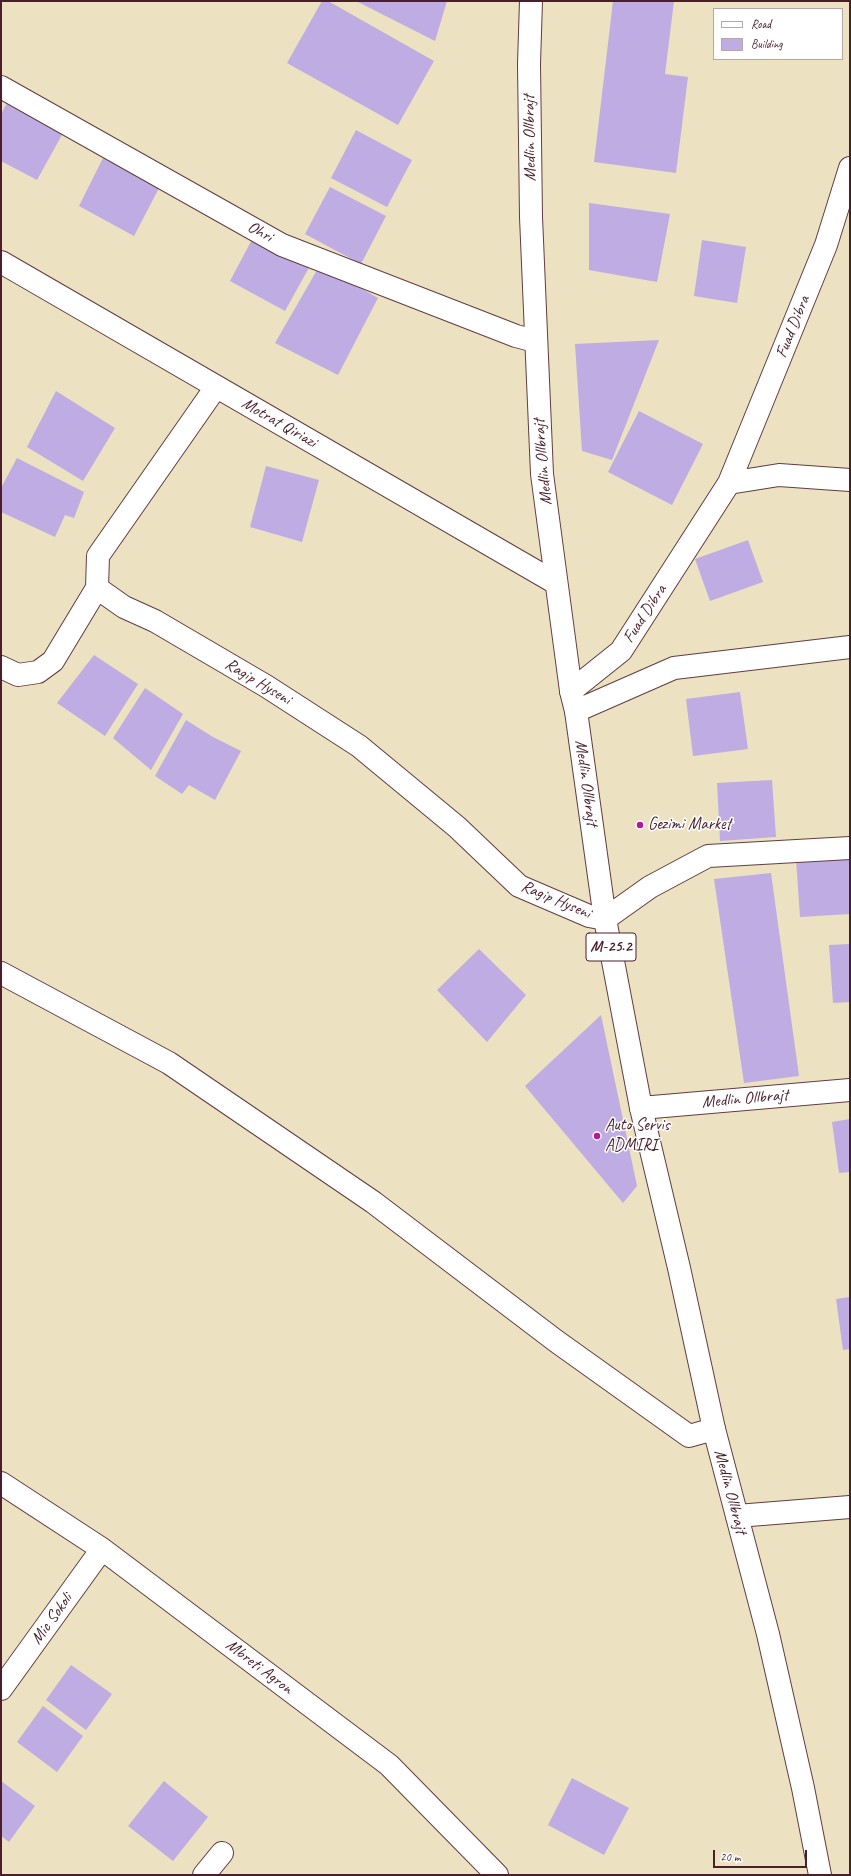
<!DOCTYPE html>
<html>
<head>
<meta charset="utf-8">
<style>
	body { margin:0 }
	#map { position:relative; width:851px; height:1876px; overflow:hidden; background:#ece2c1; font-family:Caveat,sans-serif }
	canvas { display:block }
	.frame { position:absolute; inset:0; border:2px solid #4a1f2b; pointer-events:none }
	.legend { position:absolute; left:713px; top:8px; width:130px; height:52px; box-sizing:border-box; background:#fff; border:1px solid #b7a5aa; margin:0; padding:5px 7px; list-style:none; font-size:12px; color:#4a1f2b }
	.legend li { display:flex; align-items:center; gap:8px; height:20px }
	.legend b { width:20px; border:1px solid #b7a5aa }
	.scale { position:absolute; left:713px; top:1850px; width:94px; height:18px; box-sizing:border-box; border:2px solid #4a1f2b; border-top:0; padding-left:5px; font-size:12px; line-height:14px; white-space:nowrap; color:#4a1f2b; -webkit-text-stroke:3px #fff; paint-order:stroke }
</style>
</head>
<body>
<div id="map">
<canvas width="851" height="1876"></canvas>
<div class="frame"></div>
<ul class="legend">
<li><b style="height:5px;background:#fff"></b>Road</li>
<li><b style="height:11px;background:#beace2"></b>Building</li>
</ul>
<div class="scale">20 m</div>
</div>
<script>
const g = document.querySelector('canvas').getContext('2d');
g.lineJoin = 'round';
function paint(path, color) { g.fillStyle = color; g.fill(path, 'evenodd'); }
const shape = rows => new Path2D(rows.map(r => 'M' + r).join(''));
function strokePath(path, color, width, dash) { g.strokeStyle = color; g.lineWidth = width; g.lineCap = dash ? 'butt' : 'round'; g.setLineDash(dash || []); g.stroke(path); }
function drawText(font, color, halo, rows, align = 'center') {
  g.font = font + ' Caveat,sans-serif'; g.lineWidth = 3; g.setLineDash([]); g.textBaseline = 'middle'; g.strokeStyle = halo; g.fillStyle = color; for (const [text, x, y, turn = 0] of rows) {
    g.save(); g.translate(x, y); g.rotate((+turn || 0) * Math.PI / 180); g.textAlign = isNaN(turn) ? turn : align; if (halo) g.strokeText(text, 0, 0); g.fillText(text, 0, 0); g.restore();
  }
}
paint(shape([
	[322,1,328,1,434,61,398,125,287,63],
	[356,1,447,1,435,41],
	[613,1,674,1,665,74,688,77,676,173,594,162],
	[7,103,63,133,37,180,1,161,1,114],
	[356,130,412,160,387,207,331,178],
	[103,158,159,188,134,236,79,206],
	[330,187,386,216,361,264,305,234],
	[589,203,670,214,657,282,589,270],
	[255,234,311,264,285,311,230,281],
	[702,240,746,247,737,303,694,296],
	[320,265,378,298,338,375,275,343],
	[659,340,612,460,582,451,575,344],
	[56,391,115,428,83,481,27,447],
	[639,411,703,444,672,505,608,472],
	[17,458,84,492,74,518,65,515,55,537,1,512,1,488],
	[266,466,319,480,302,542,250,527],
	[748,540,763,582,710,601,695,559],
	[94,655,138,684,105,736,57,703],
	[145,688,183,714,151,770,113,738],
	[740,692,748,749,693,756,686,699],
	[186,720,213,737,241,751,215,800,189,785,182,794,155,776],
	[772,780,776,837,720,841,717,783],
	[850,856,850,914,800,917,796,859],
	[771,873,799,1076,744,1083,714,879],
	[850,944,850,1002,833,1003,829,945],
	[479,949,526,995,487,1042,437,990],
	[601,1015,637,1186,623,1203,525,1086],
	[850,1119,850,1172,839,1173,832,1122],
	[850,1297,850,1349,843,1350,836,1299],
	[71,1665,112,1694,86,1730,46,1700],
	[43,1706,83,1736,57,1772,17,1742],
	[572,1778,629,1808,604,1855,548,1825],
	[1,1781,35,1806,9,1842,1,1836],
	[164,1781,208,1817,173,1861,128,1826]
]), '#beace2');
const street = shape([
	[1,87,282,245,516,336,535,341],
	[1,262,556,583],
	[216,387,98,556,97,588,124,607,155,621,266,686,359,746,457,827,519,886,589,916,605,919,650,887,708,856,850,848],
	[729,483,826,245,850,168],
	[1,667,18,675,38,672,53,661,97,588],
	[571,691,621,651,729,483,779,475,850,480],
	[576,711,674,668,850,647],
	[1,973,169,1063,373,1202,556,1341,689,1436,714,1429],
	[641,1108,850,1090],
	[1,1483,102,1549,389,1765,497,1875],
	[737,1516,850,1507],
	[1,1689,102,1549],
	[204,1875,222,1853]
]);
const primary = shape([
	[531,1,529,64,531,217,542,474,571,691,576,711,605,919,641,1108,679,1268,714,1429,768,1634,803,1788,820,1875]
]);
strokePath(street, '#623c42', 24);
strokePath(primary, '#623c42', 24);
strokePath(street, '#fff', 22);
strokePath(primary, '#fff', 22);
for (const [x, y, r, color] of [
	[640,825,4,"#b5179e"],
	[597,1136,4,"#b5179e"]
]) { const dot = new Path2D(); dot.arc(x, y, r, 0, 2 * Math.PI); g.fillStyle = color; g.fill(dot); strokePath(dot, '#fff', 1.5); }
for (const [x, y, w] of [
	[611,947,50]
]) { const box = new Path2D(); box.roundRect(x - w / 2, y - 14, w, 28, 3); g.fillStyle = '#fff'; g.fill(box); strokePath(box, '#4a1f2b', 1); }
drawText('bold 16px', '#4a1f2b', null, [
	["M-25.2",611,947]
]);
drawText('17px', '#4a1f2b', '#fff', [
	["Medlin Ollbrajt",530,138,-91],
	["Ohri",260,232,29],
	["Fuad Dibra",793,327,-68],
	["Motrat Qiriazi",279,423,30],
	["Medlin Ollbrajt",543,462,-95],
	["Fuad Dibra",645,614,-57],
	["Ragip Hyseni",258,682,31],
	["Medlin Ollbrajt",586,783,82],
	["Ragip Hyseni",556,900,23],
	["Medlin Ollbrajt",745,1099,-5],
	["Medlin Ollbrajt",730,1492,75],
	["Mic Sokoli",52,1619,-54],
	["Mbreti Agron",259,1667,37]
]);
drawText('17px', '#4a1f2b', '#fff', [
	["Gezimi Market",648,825],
	["Auto Servis",605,1126],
	["ADMIRI",605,1146]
], 'left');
</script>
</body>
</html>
